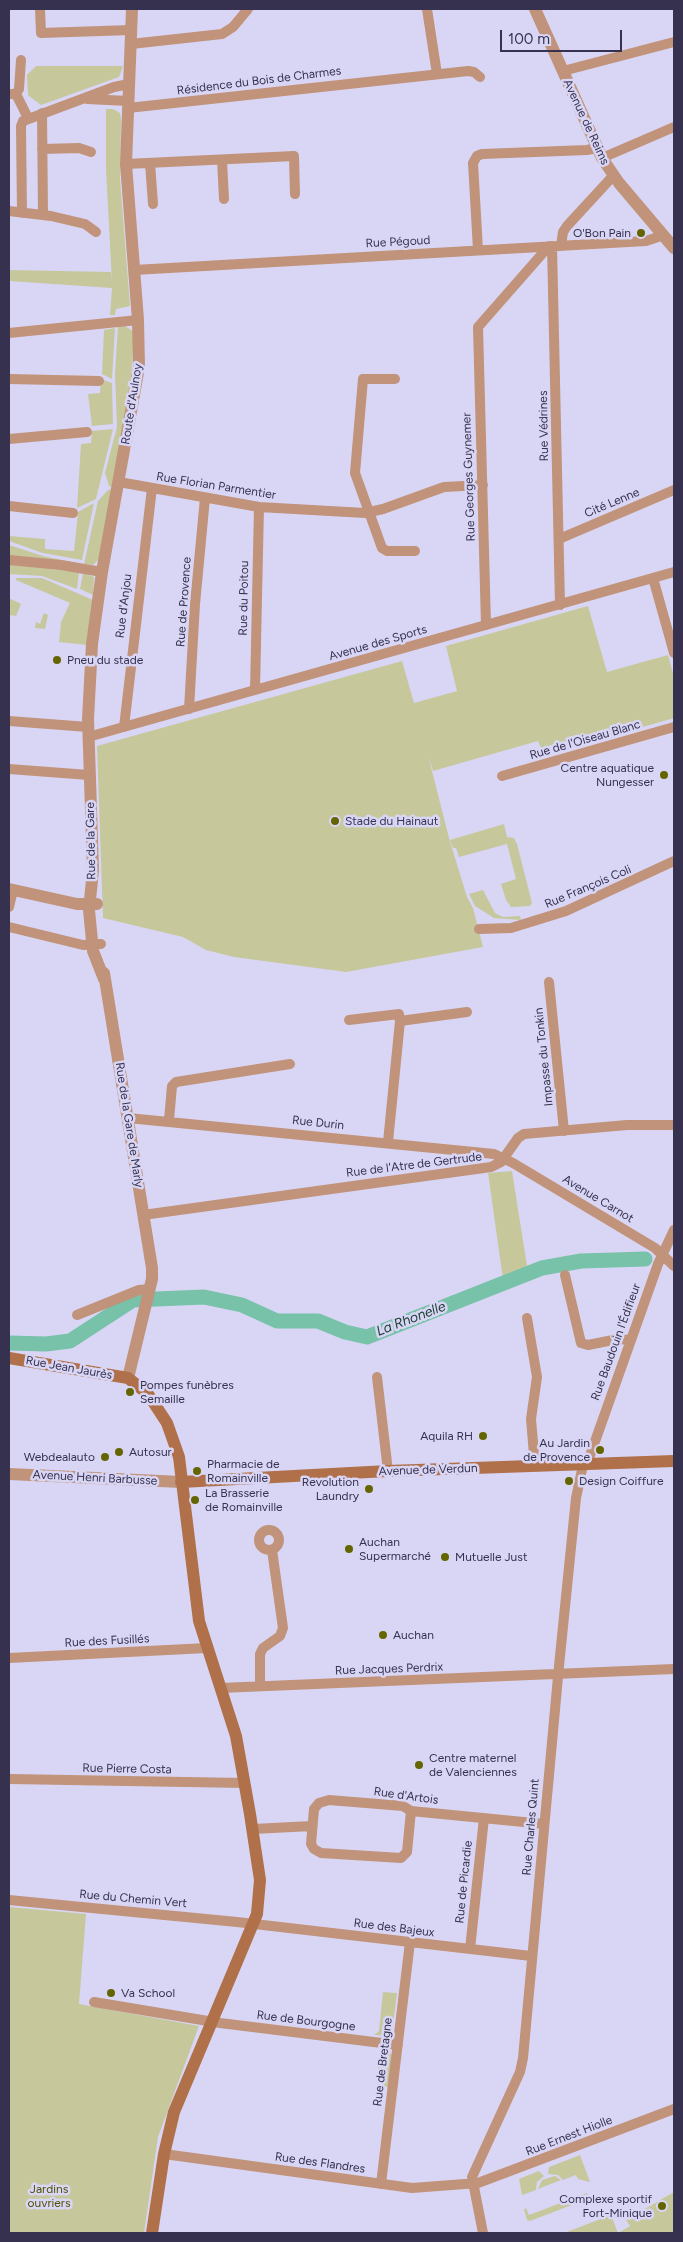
<!DOCTYPE html>
<html>
<head>
<meta charset="utf-8">
<style>
	body { margin:0 }
	#map { position:relative; width:683px; height:2242px; overflow:hidden; background:#d9d6f5; font-family:Figtree,sans-serif }
	canvas { display:block }
	.frame { position:absolute; inset:0; border:10px solid #35314f; pointer-events:none }
	.scale { position:absolute; left:500px; top:30px; width:122px; height:22px; box-sizing:border-box; border:2px solid #35314f; border-top:0; padding-left:6px; font-size:15px; line-height:18px; white-space:nowrap; color:#35314f; -webkit-text-stroke:4px #d9d6f5; paint-order:stroke }
</style>
</head>
<body>
<div id="map">
<canvas width="683" height="2242"></canvas>
<div class="frame"></div>
<div class="scale">100 m</div>
</div>
<script>
const g = document.querySelector('canvas').getContext('2d');
g.lineJoin = 'round';
function paint(path, color) { g.fillStyle = color; g.fill(path, 'evenodd'); }
const shape = rows => new Path2D(rows.map(r => 'M' + r).join(''));
function strokePath(path, color, width, dash) { g.strokeStyle = color; g.lineWidth = width; g.lineCap = dash ? 'butt' : 'round'; g.setLineDash(dash || []); g.stroke(path); }
function drawText(font, color, halo, rows, align = 'center') {
  g.font = font + ' Figtree,sans-serif'; g.lineWidth = 5; g.setLineDash([]); g.textBaseline = 'middle'; g.strokeStyle = halo; g.fillStyle = color; for (const [text, x, y, turn = 0] of rows) {
    g.save(); g.translate(x, y); g.rotate((+turn || 0) * Math.PI / 180); g.textAlign = isNaN(turn) ? turn : align; if (halo) g.strokeText(text, 0, 0); g.fillText(text, 0, 0); g.restore();
  }
}
paint(shape([
	[36,66,123,66,119,77,41,105,28,95,27,75],
	[106,109,113,109,120,113,121,120,120,179,130,306,116,309,115,315,110,315,112,288,9,281,9,270,111,272,112,282,106,170],
	[118,326,125,326,134,332,132,366,129,399,112,487,109,486,105,473,117,427,115,374],
	[115,328,112,379,102,374,104,330],
	[101,379,112,383,113,424,92,426,88,394,100,393],
	[113,429,96,499,77,508,81,444,91,443,92,431],
	[112,489,99,559,93,565,84,564,98,501,108,490],
	[94,503,82,560,43,553,9,541,9,536,45,539,45,549,74,551,78,512],
	[9,545,43,556,81,564,9,556],
	[9,564,79,572,77,589,42,576,9,574],
	[83,573,94,577,93,595,80,589],
	[16,578,42,578,93,600,87,645,59,642,61,622,70,603,16,580],
	[11,599,21,604,16,616,9,615,9,600],
	[588,606,607,672,668,655,674,677,674,718,594,741,592,734,541,748,538,741,433,771,428,755,449,838,467,897,473,908,483,947,346,972,234,957,206,950,183,937,103,918,97,746,402,661,414,703,457,691,446,646],
	[44,613,48,615,45,629,35,628,36,622,40,624],
	[504,824,507,837,514,838,517,844,532,903,530,906,511,907,506,900,501,884,516,879,507,844,459,857,456,848,453,848,450,840],
	[483,890,495,913,503,917,520,916,521,920,494,918,475,906,469,894],
	[512,1171,527,1266,503,1279,488,1173],
	[9,1907,86,1914,79,2004,199,2026,158,2137,144,2233,9,2233],
	[383,1992,397,1993,392,2033,388,2036,374,2035,379,2031],
	[381,2049,390,2052,392,2056,388,2087,379,2086,376,2081],
	[580,2155,590,2182,578,2179,576,2175,563,2180,558,2175,548,2174,549,2167],
	[539,2171,544,2176,537,2182,536,2190,522,2195,519,2179],
	[555,2176,561,2180,538,2189,542,2180],
	[674,2192,674,2233,618,2233,630,2226,626,2220],
	[587,2193,589,2198,587,2202,585,2200,530,2221,527,2220,524,2209,526,2208,529,2215],
	[611,2215,618,2233,564,2233]
]), '#c6c89c');
strokePath(shape([
	[10,1343,46,1344,70,1341,133,1300,204,1297,242,1305,277,1321,318,1321,345,1332,367,1337,542,1268,581,1261,645,1259]
]), '#77c2a8', 15);
strokePath(shape([
	[40,9,41,33,131,30],
	[427,9,437,74],
	[131,44,222,34,233,27,248,9],
	[563,71,674,42],
	[9,94,16,94,19,89,21,60],
	[16,94,28,118],
	[87,99,128,101],
	[128,108,468,71,474,72,480,77],
	[42,113,43,215],
	[42,149,79,148,91,152],
	[602,158,674,127],
	[222,160,224,199],
	[150,163,153,204],
	[126,164,294,156,295,194],
	[9,211,51,216,85,224,96,232],
	[22,213,21,126,23,121,114,87,129,84],
	[552,246,560,605],
	[561,246,563,232,567,226,613,176],
	[478,250,473,163,477,156,482,154,587,150,597,148],
	[134,270,646,241,664,235],
	[9,333,138,320],
	[9,379,99,381],
	[395,379,363,379,355,473,382,548,387,551,415,551],
	[9,439,87,432],
	[119,482,259,507,365,513,383,509,444,487,483,485],
	[9,506,73,513],
	[559,539,674,490],
	[9,560,61,565,102,572],
	[653,578,674,653],
	[486,625,478,327,549,246],
	[255,690,259,507],
	[189,709,195,604,205,498],
	[9,721,88,727],
	[124,727,152,488],
	[88,737,674,572],
	[9,769,89,775],
	[502,776,674,727],
	[9,907,13,890],
	[9,927,83,945,101,944],
	[479,929,511,928,566,911,674,861],
	[549,982,564,1131],
	[349,1020,399,1014,400,1021,467,1012],
	[128,1118,494,1154,513,1163,655,1248,674,1266],
	[169,1120,172,1086,176,1082,290,1064],
	[388,1142,400,1021],
	[143,1215,491,1167,501,1162,518,1138,524,1134,627,1125,674,1125],
	[565,1275,581,1343,588,1345,618,1339,630,1340],
	[77,1315,139,1290,150,1289],
	[527,1318,537,1377,531,1419,535,1466],
	[377,1377,388,1471],
	[587,1464,658,1264,674,1230],
	'259 1540a10 10 0 1 1 20 0a10 10 0 1 1-20 0Z',
	[9,1658,207,1648],
	[260,1686,260,1654,263,1648,280,1636,283,1628,272,1550],
	[220,1688,674,1669],
	[9,1779,245,1783],
	[411,1811,407,1852,401,1858,321,1853,314,1849,311,1844,314,1809,319,1803,329,1800,403,1806,411,1811,544,1824],
	[253,1829,312,1826],
	[9,1900,237,1922,531,1956],
	[470,1949,484,1818],
	[94,2002,220,2023,398,2045],
	[164,2154,412,2188,478,2183,674,2109],
	[381,2184,410,1942],
	[483,2233,472,2177,520,2072,523,2058,559,1666,576,1498,583,1465]
]), '#c0937a', 10);
strokePath(shape([
	[535,9,602,158,619,183,674,248],
	[9,889,77,904,97,904],
	[104,973,152,1268,152,1279,128,1378],
	[104,979,93,951,89,910,93,870,88,719,92,644,102,572,139,367,138,320,126,164,132,9],
	[9,1474,181,1482]
]), '#c0937a', 12);
strokePath(shape([
	[9,1358,128,1378,148,1394,167,1423,179,1457,199,1621,236,1736,250,1814,260,1880,257,1914,174,2112,164,2154,152,2233],
	[181,1482,388,1471,674,1461]
]), '#b0704a', 12);
for (const [x, y, r, color] of [
	[641,233,5,"#656500"],
	[57,660,5,"#656500"],
	[664,775,5,"#656500"],
	[335,821,5,"#656500"],
	[130,1392,5,"#656500"],
	[483,1436,5,"#656500"],
	[600,1450,5,"#656500"],
	[119,1452,5,"#656500"],
	[105,1457,5,"#656500"],
	[197,1471,5,"#656500"],
	[569,1481,5,"#656500"],
	[369,1489,5,"#656500"],
	[195,1500,5,"#656500"],
	[349,1549,5,"#656500"],
	[445,1557,5,"#656500"],
	[383,1635,5,"#656500"],
	[419,1765,5,"#656500"],
	[111,1993,5,"#656500"],
	[662,2206,5,"#656500"]
]) { const dot = new Path2D(); dot.arc(x, y, r, 0, 2 * Math.PI); g.fillStyle = color; g.fill(dot); strokePath(dot, '#d9d6f5', 2); }
drawText('12px', '#35314f', '#d9d6f5', [
	["Résidence du Bois de Charmes",259,81,-7],
	["Avenue de Reims",586,122,65],
	["Rue Pégoud",398,242,-3],
	["Route d'Aulnoy",132,404,-81],
	["Rue Védrines",544,426,-91],
	["Rue Georges Guynemer",469,477,-92],
	["Rue Florian Parmentier",216,486,9],
	["Cité Lenne",612,503,-23],
	["Rue du Poitou",244,598,-89],
	["Rue de Provence",184,602,-86],
	["Rue d'Anjou",124,606,-83],
	["Avenue des Sports",378,643,-16],
	["Rue de l'Oiseau Blanc",585,740,-16],
	["Rue de la Gare",91,841,-91],
	["Rue François Coli",588,887,-23],
	["Impasse du Tonkin",544,1057,-96],
	["Rue Durin",318,1123,6],
	["Rue de la Gare de Marly",129,1125,81],
	["Rue de l'Atre de Gertrude",414,1165,-7],
	["Avenue Carnot",598,1199,31],
	["Rue Baudouin l'Édifieur",616,1342,-70],
	["Rue Jean Jaurès",69,1368,10],
	["Avenue de Verdun",428,1470,-2],
	["Avenue Henri Barbusse",95,1478,3],
	["Rue des Fusillés",107,1641,-3],
	["Rue Jacques Perdrix",389,1669,-2],
	["Rue Pierre Costa",127,1769,1],
	["Rue d'Artois",406,1796,8],
	["Rue Charles Quint",531,1827,-85],
	["Rue de Picardie",464,1882,-84],
	["Rue du Chemin Vert",133,1899,5],
	["Rue des Bajeux",394,1928,7],
	["Rue de Bourgogne",306,2021,7],
	["Rue de Bretagne",383,2062,-83],
	["Rue Ernest Hiolle",569,2136,-21],
	["Rue des Flandres",320,2163,8]
]);
drawText('12px', '#35314f', '#d9d6f5', [
	["O'Bon Pain",631,233,"right"],
	["Pneu du stade",67,660],
	["Centre aquatique",654,768,"right"],
	["Nungesser",654,782,"right"],
	["Stade du Hainaut",345,821],
	["Pompes funèbres",140,1385],
	["Semaille",140,1399],
	["Aquila RH",473,1436,"right"],
	["Au Jardin",590,1443,"right"],
	["de Provence",590,1457,"right"],
	["Autosur",129,1452],
	["Webdealauto",95,1457,"right"],
	["Pharmacie de",207,1464],
	["Romainville",207,1478],
	["Design Coiffure",579,1481],
	["Revolution",359,1482,"right"],
	["Laundry",359,1496,"right"],
	["La Brasserie",205,1493],
	["de Romainville",205,1507],
	["Auchan",359,1542],
	["Supermarché",359,1556],
	["Mutuelle Just",455,1557],
	["Auchan",393,1635],
	["Centre maternel",429,1758],
	["de Valenciennes",429,1772],
	["Va School",121,1993],
	["Complexe sportif",652,2199,"right"],
	["Fort-Minique",652,2213,"right"]
], 'left');
drawText('12px', '#4f5000', '#d9d6f5', [
	["Jardins",49,2189],
	["ouvriers",49,2203]
]);
drawText('italic 14px', '#1a3d31', '#d9d6f5', [
	["La Rhonelle",411,1319,-21]
]);
</script>
</body>
</html>
